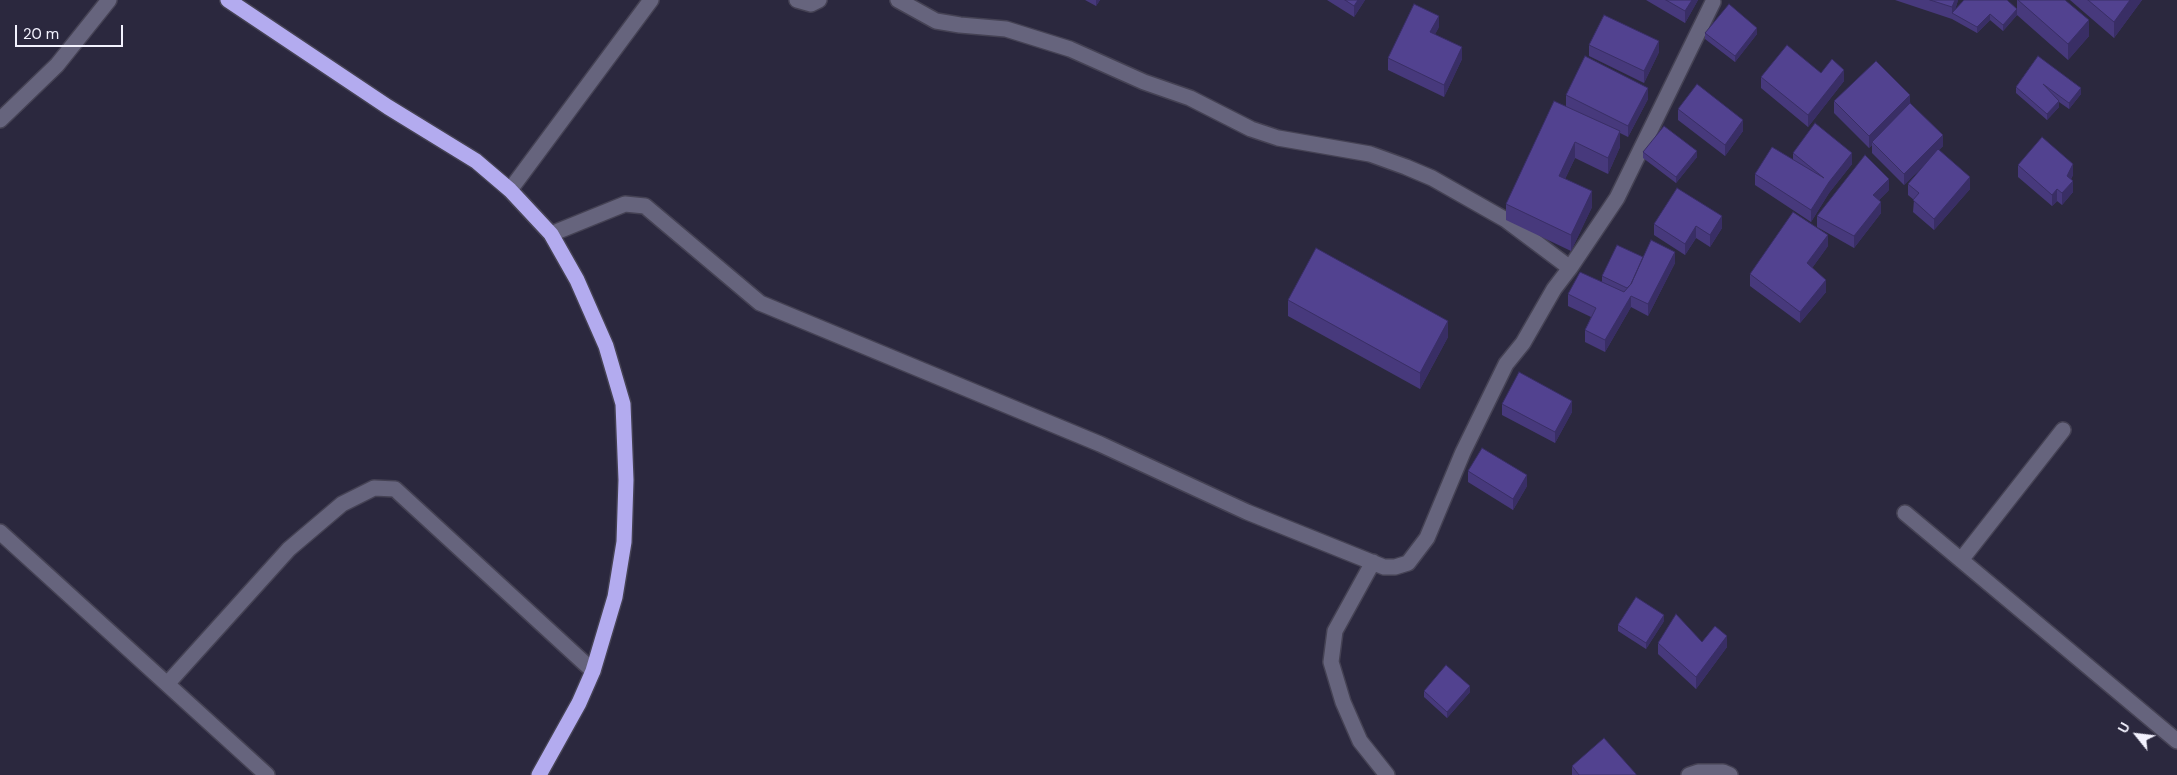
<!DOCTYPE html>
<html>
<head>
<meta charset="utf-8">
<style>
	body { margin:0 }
	#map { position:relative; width:2177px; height:775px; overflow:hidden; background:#2b283e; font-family:"DM Sans",sans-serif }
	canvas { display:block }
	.north { position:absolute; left:2112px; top:710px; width:50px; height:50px; -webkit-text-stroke:4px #2b283e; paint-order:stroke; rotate:299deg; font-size:14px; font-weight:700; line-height:20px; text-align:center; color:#f3f2fe }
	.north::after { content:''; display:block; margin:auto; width:18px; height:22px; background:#f3f2fe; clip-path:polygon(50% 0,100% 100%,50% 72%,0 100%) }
	.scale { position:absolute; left:15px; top:25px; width:108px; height:22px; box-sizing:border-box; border:2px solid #f3f2fe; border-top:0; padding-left:6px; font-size:15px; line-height:18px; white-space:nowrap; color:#f3f2fe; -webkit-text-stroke:4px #2b283e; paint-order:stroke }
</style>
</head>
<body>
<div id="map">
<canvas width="2177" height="775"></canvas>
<div class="north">U</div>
<div class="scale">20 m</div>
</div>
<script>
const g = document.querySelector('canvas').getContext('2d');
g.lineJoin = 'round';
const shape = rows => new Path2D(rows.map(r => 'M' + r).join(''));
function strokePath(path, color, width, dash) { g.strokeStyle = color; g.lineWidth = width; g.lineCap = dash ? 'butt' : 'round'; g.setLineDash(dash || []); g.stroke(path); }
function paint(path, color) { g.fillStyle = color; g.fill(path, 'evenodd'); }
const street = shape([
	[797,0,811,4,819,0],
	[0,120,57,65,109,0],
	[510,190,651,0],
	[551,234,625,204,645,206,760,303,1100,444,1247,512,1384,567,1395,567,1408,563,1427,538,1463,452,1506,364,1523,343,1554,289,1570,268,1506,220,1432,178,1406,167,1370,154,1278,138,1251,129,1190,98,1144,82,1070,49,1006,29,960,25,936,21,898,0],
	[1570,268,1617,198,1713,2],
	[1905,513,2177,741],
	[0,532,267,775],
	[1961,560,2063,430],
	[1373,562,1335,631,1331,662,1343,702,1360,741,1387,775],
	[168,683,289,549,342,504,374,488,395,489,593,671],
	[1689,775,1698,772,1723,772,1730,775]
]);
const highway = shape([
	[228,0,388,107,476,161,510,190,551,234,577,280,606,346,623,404,626,480,624,542,615,597,593,671,579,703,539,775]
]);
strokePath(street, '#454254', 18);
strokePath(highway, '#454254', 18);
strokePath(street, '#66647d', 15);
strokePath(highway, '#b3abef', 15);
paint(shape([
	[1085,0,1100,0,1096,6],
	[1327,0,1365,0,1354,17],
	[1646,0,1698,0,1685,23],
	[1895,0,1958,0,1955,10,2017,9,2017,0,2065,0,2089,36,2068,60,2017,15,2003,31,1990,20,1977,33,1952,19],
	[2070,0,2142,0,2114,38],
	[1439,27,1435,34,1462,59,1444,97,1388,70,1388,58],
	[1705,33,1757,34,1735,62,1705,39],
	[1589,45,1659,52,1644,83,1589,56],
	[2038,56,2081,94,2069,109,2059,102,2059,107,2047,120,2016,93,2016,87],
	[1761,77,1844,81,1808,127,1761,88],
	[1566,95,1648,99,1628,137,1620,133,1620,147,1608,174,1575,158,1565,179,1592,207,1571,251,1506,220,1506,204,1566,106],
	[1834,101,1910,103,1943,146,1939,150,1970,189,1934,230,1913,212,1914,200,1908,195,1908,184,1927,162,1904,185,1872,153,1872,145,1869,148,1834,113],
	[1678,109,1743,131,1725,156,1678,120],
	[1643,152,1697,157,1676,183,1643,158],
	[1793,153,1852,164,1829,193,1811,222,1755,185,1755,174,1793,159],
	[2018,165,2073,175,2071,179,2073,192,2062,205,2057,201,2052,206,2018,177],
	[1889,190,1879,200,1881,213,1854,248,1817,227,1817,216],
	[1654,224,1722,228,1710,247,1696,238,1685,255,1654,235],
	[1828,246,1812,268,1826,292,1800,323,1750,286,1750,274],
	[1643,257,1675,263,1648,316,1631,307,1605,352,1585,342,1585,330,1591,317,1568,306,1568,294,1602,282,1602,276],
	[1288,300,1448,337,1420,389,1288,316],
	[1502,404,1572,412,1555,443,1502,415],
	[1468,471,1527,486,1513,510,1468,482],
	[1664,621,1646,649,1618,631,1618,625],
	[1658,643,1727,647,1696,689,1658,654],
	[1424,691,1470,692,1447,718,1424,697],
	[1572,766,1636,775,1572,775]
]), '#47397c');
paint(shape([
	[1096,0,1100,0,1096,6],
	[1358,0,1365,0,1354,17,1354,6],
	[1692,0,1698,0,1685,23,1685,11],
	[1955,0,1958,0,1954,14,1952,13,1952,7],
	[2130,0,2142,0,2114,38,2114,22],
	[2017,9,2017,15,2003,31,2003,25],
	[1990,14,1990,20,1977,33,1977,27],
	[1439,16,1439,27,1430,44,1430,32],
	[2089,20,2089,36,2068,60,2068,44],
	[1757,28,1757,34,1735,62,1735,56],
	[1659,41,1659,52,1644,83,1644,71],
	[1462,47,1462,59,1444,97,1444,85],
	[1844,70,1844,81,1808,127,1808,115],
	[1648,88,1648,99,1628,137,1628,126],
	[2081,88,2081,94,2069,109,2069,103],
	[1910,95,1910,107,1872,142,1872,145,1869,148,1869,136],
	[2059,101,2059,107,2047,120,2047,114],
	[1743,120,1743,131,1725,156,1725,145],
	[1620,131,1620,147,1608,174,1608,158],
	[1943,135,1943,146,1904,185,1904,174],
	[1575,142,1575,158,1559,192,1559,176],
	[1697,151,1697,157,1676,183,1676,177],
	[1852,153,1852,164,1829,193,1811,222,1811,210,1829,182],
	[2073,164,2073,175,2067,187,2067,176],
	[1970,177,1970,189,1934,230,1934,219],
	[1889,179,1889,190,1873,206,1873,195],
	[2073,181,2073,192,2062,205,2062,193],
	[2057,189,2057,201,2052,206,2052,195],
	[1592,191,1592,207,1571,251,1571,235],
	[1881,202,1881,213,1854,248,1854,236],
	[1722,216,1722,228,1710,247,1710,235],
	[1696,226,1696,238,1685,255,1685,244],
	[1828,235,1828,246,1807,275,1807,263],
	[1675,252,1675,263,1648,316,1648,304],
	[1826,280,1826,292,1800,323,1800,312],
	[1631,296,1631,307,1605,352,1605,340],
	[1448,321,1448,337,1420,389,1420,373],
	[1572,401,1572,412,1555,443,1555,432],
	[1527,475,1527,486,1513,510,1513,499],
	[1664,615,1664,621,1646,649,1646,643],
	[1727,636,1727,647,1696,689,1696,677],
	[1470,686,1470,692,1447,718,1447,712]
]), '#392e65');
const building = shape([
	[1345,0,1358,0,1354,6,1345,0],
	[1666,0,1692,0,1685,11,1666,0],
	[1930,0,1955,0,1952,7,1930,0],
	[1964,0,2007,0,2017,9,2003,25,1990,14,1977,27,1952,13,1964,0],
	[2018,0,2065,0,2089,20,2068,44,2018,0],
	[2088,0,2130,0,2114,22,2088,0],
	[1414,4,1439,16,1430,32,1462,47,1444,85,1388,58,1414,4],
	[1729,4,1757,28,1735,56,1705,33,1729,4],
	[1604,15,1659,41,1644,71,1589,45,1604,15],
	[1787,45,1821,73,1832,59,1844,70,1808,115,1761,77,1787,45],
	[1585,56,1648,88,1628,126,1566,95,1585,56],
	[2038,56,2081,88,2069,103,2043,84,2059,101,2047,114,2016,87,2038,56],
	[1876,61,1910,95,1869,136,1834,101,1876,61],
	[1697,84,1743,120,1725,145,1678,109,1697,84],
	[1554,101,1620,131,1608,158,1575,142,1559,176,1592,191,1571,235,1506,204,1554,101],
	[1910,103,1943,135,1904,174,1872,142,1910,103],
	[1815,123,1852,153,1829,182,1811,210,1755,174,1772,147,1824,178,1793,153,1815,123],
	[1664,126,1697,151,1676,177,1643,152,1664,126],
	[2042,137,2073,164,2067,176,2073,181,2062,193,2057,189,2052,195,2018,165,2042,137],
	[1938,149,1970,177,1934,219,1913,200,1919,193,1908,184,1938,149],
	[1865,155,1889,179,1873,195,1881,202,1854,236,1817,216,1865,155],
	[1677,188,1722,216,1710,235,1696,226,1685,244,1654,224,1677,188],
	[1793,212,1828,235,1807,263,1826,280,1800,312,1750,274,1793,212],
	[1651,240,1675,252,1648,304,1631,296,1605,340,1585,330,1596,308,1568,294,1580,272,1624,292,1631,284,1651,240],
	[1617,245,1643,257,1631,284,1627,288,1602,276,1617,245],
	[1316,248,1448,321,1420,373,1288,300,1316,248],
	[1519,372,1572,401,1555,432,1502,404,1519,372],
	[1482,448,1527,475,1513,499,1468,471,1482,448],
	[1636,597,1664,615,1646,643,1618,625,1636,597],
	[1676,614,1702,642,1715,626,1727,636,1696,677,1658,643,1676,614],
	[1446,665,1470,686,1447,712,1424,691,1446,665],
	[1604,738,1636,774,1636,775,1579,775,1572,766,1604,738]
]);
paint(building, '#524290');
strokePath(building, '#392e65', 1);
</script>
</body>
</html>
